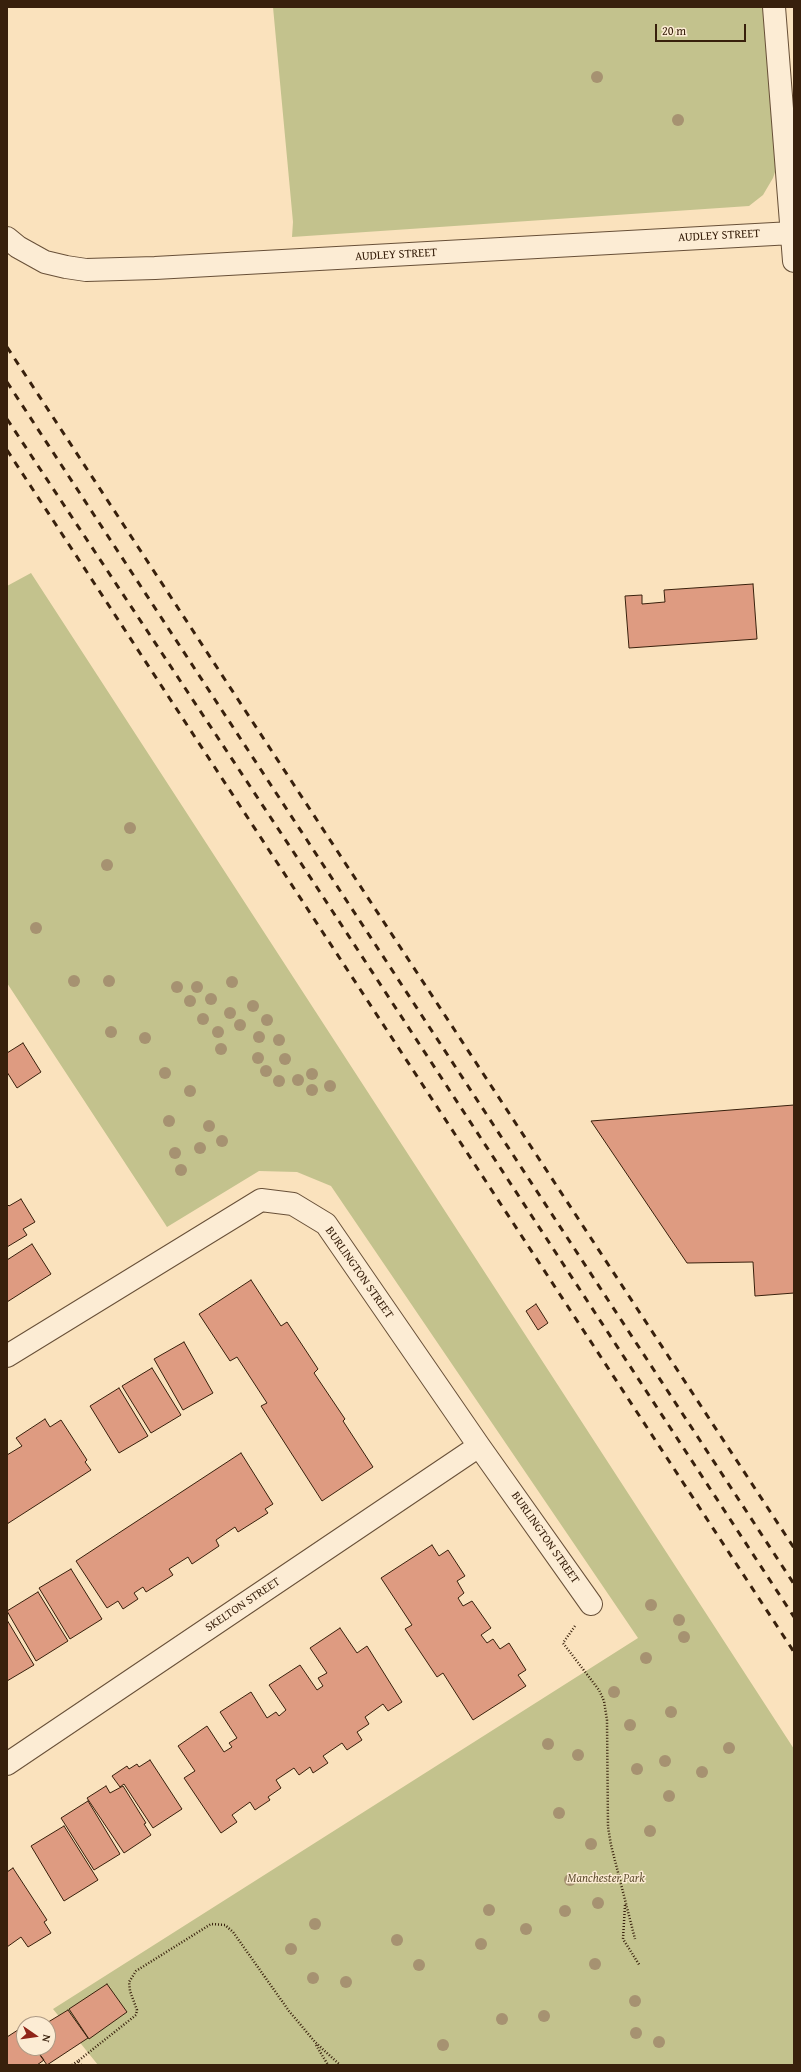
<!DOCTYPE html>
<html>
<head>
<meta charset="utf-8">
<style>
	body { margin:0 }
	#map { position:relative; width:801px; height:2072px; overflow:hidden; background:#fae2bd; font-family:"Gentium Book Plus",serif }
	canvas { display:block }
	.frame { position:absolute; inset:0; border:8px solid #38200c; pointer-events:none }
	.north { position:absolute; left:16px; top:2016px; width:40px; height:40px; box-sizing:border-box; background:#fcecd4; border:1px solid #ae9a84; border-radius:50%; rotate:103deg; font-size:11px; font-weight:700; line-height:16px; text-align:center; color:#38200c }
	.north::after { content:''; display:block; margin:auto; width:14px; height:18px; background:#8f2418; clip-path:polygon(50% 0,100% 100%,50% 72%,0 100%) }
	.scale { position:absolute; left:655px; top:24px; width:91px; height:18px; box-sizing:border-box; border:2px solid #38200c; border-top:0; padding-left:5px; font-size:12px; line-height:14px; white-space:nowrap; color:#38200c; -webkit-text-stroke:3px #fcecd4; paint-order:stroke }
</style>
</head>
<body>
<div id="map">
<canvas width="801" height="2072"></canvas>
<div class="frame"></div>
<div class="north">N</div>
<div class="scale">20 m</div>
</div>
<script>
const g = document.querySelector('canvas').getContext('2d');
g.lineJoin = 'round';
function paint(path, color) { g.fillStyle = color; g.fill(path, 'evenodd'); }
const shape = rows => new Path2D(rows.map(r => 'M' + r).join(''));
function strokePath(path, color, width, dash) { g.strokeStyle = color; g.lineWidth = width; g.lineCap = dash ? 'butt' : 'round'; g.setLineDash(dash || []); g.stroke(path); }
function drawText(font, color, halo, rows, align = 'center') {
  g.font = font + ' "Gentium Book Plus",serif'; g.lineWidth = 3; g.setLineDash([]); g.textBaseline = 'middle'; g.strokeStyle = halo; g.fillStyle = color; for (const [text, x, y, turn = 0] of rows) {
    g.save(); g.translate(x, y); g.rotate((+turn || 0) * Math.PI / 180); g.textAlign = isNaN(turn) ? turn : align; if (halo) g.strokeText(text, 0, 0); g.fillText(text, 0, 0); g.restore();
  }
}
paint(shape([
	[273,7,766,7,777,166,773,178,763,195,749,206,292,237,293,222],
	[31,573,794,1749,794,2065,98,2065,53,2009,638,1638,331,1186,297,1172,259,1171,167,1227,7,983,7,586]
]), '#c3c28d');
const building = shape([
	[753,584,757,639,629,648,625,596,642,595,642,604,665,602,664,590,753,584],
	[23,1043,41,1072,17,1088,7,1072,7,1053,23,1043],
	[794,1105,794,1293,755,1296,753,1262,687,1263,591,1121,794,1105],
	[21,1199,35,1222,23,1229,27,1235,7,1247,7,1204,9,1206,21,1199],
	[32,1244,51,1274,7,1302,7,1260,32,1244],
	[251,1280,281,1326,287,1322,318,1369,314,1373,345,1419,343,1421,373,1467,322,1501,261,1406,267,1403,237,1357,230,1361,199,1314,251,1280],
	[536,1304,548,1323,538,1330,526,1311,536,1304],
	[184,1342,213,1393,183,1410,154,1359,184,1342],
	[152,1368,181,1415,151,1433,122,1386,152,1368],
	[119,1388,148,1436,119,1453,90,1406,119,1388],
	[45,1419,50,1427,61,1420,87,1460,85,1462,91,1470,7,1524,7,1455,22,1446,16,1438,45,1419],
	[241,1453,273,1504,265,1509,268,1513,238,1532,235,1527,216,1540,219,1546,192,1564,188,1557,169,1569,173,1575,146,1592,143,1587,134,1593,138,1599,123,1609,118,1601,107,1608,76,1561,241,1453],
	[432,1545,439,1556,448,1550,465,1576,457,1581,464,1593,458,1598,463,1606,472,1601,491,1628,481,1635,487,1643,493,1639,500,1649,509,1643,526,1670,518,1675,526,1686,473,1720,443,1673,437,1677,405,1629,412,1625,381,1578,432,1545],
	[71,1569,102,1619,70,1639,39,1588,71,1569],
	[38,1592,68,1641,36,1661,7,1611,38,1592],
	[7,1620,34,1665,7,1681,7,1620],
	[340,1628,357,1653,367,1646,402,1702,388,1711,383,1704,365,1717,369,1724,357,1732,362,1740,347,1750,342,1743,323,1756,328,1763,313,1773,310,1767,299,1775,294,1768,276,1780,281,1788,268,1797,270,1800,255,1810,250,1802,232,1815,237,1822,221,1833,184,1778,195,1771,178,1746,207,1726,224,1752,232,1747,229,1743,237,1738,220,1712,251,1692,267,1718,276,1712,279,1716,286,1710,269,1685,300,1665,317,1690,323,1686,318,1678,327,1673,310,1648,340,1628],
	[150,1760,182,1809,153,1828,124,1784,120,1787,112,1776,127,1766,129,1769,137,1764,139,1767,150,1760],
	[106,1786,110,1793,123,1786,146,1823,144,1824,151,1835,124,1853,87,1798,106,1786],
	[88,1801,120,1854,94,1870,61,1818,88,1801],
	[64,1826,98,1880,64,1901,31,1846,64,1826],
	[13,1868,47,1920,44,1922,51,1933,28,1947,21,1937,7,1947,7,1872,13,1868],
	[107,1984,127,2012,89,2039,69,2009,107,1984],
	[68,2010,88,2038,47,2065,35,2048,48,2048,48,2024,45,2024,68,2010],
	[21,2028,24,2033,24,2048,35,2048,44,2060,37,2065,7,2065,7,2037,21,2028]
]);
paint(building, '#de9b81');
strokePath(building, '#38200c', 1);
const minor = shape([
	[774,7,794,261],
	[7,238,18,247,45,262,66,267,86,270,155,268,792,233],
	[7,1356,261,1200,293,1204,326,1224,479,1446,591,1604],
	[7,1764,479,1446]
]);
strokePath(minor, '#685038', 24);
strokePath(shape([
	[575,1626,563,1643,599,1690,604,1701,607,1720,608,1827,611,1845,635,1939],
	[625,1905,623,1939,640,1966],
	[316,2045,328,2065],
	[72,2065,78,2061],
	[81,2065,78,2061,136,2015,137,2010,130,1991,129,1982,136,1971,211,1924,225,1925,233,1932,289,2011,315,2042,340,2065]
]), '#38200c', 2.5, [1, 2]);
strokePath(minor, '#fcecd4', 22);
strokePath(shape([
	[7,347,794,1548],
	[7,382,794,1584],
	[7,419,314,883,794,1617],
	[7,450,794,1652]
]), '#38200c', 3, [7, 7]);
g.fillStyle = '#a69271';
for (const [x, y] of [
	[597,77],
	[678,120],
	[130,828],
	[107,865],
	[36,928],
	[74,981],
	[109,981],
	[232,982],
	[177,987],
	[197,987],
	[211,999],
	[190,1001],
	[253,1006],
	[230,1013],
	[203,1019],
	[267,1020],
	[240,1025],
	[111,1032],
	[218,1032],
	[259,1037],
	[145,1038],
	[279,1040],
	[221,1049],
	[258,1058],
	[285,1059],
	[266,1071],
	[165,1073],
	[312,1074],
	[298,1080],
	[279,1081],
	[330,1086],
	[312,1090],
	[190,1091],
	[169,1121],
	[209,1126],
	[222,1141],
	[200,1148],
	[175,1153],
	[181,1170],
	[651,1605],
	[679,1620],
	[684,1637],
	[646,1658],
	[614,1692],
	[671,1712],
	[630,1725],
	[548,1744],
	[729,1748],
	[578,1755],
	[665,1761],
	[637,1769],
	[702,1772],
	[669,1796],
	[559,1813],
	[650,1831],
	[591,1844],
	[570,1880],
	[598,1903],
	[489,1910],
	[565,1911],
	[315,1924],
	[526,1929],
	[397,1940],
	[481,1944],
	[291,1949],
	[595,1964],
	[419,1965],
	[313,1978],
	[346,1982],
	[635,2001],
	[544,2016],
	[502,2019],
	[636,2033],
	[659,2042],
	[443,2045]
]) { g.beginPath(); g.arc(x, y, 6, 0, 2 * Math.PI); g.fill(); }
drawText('12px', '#38200c', '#fcecd4', [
	["AUDLEY STREET",719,236,-3],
	["AUDLEY STREET",396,255,-3],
	["BURLINGTON STREET",359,1273,55],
	["BURLINGTON STREET",545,1538,55],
	["SKELTON STREET",243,1605,-34]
]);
drawText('italic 12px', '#625133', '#fcecd4', [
	["Manchester Park",606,1879]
]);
</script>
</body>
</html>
